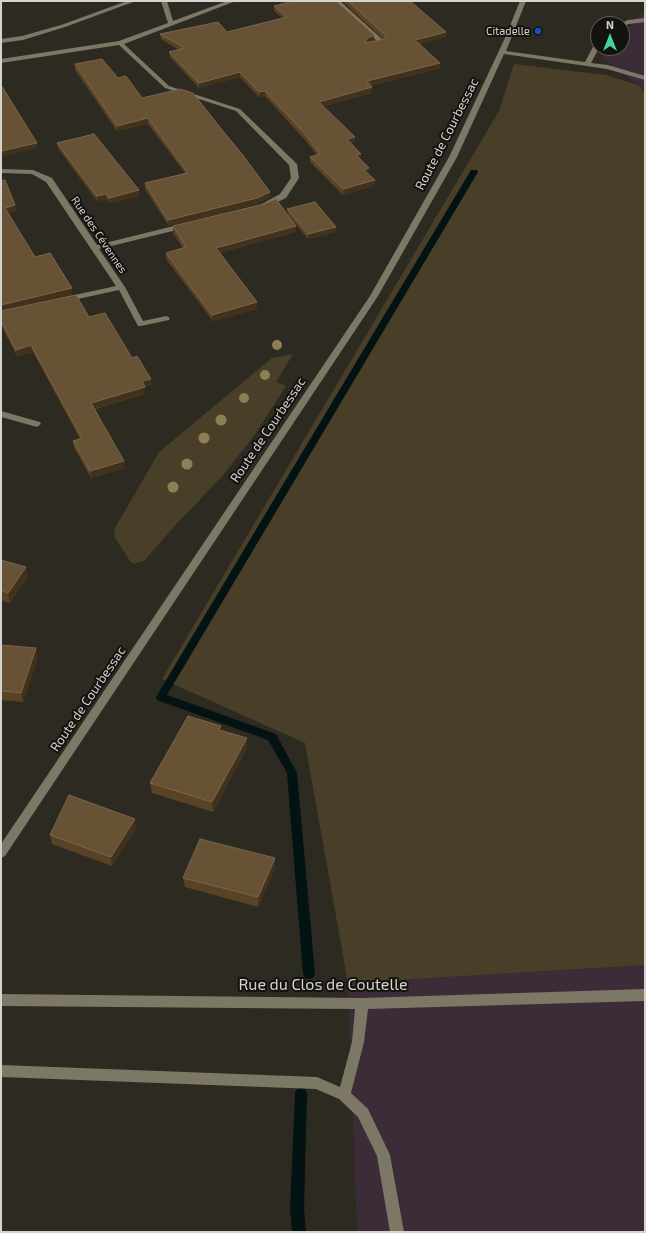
<!DOCTYPE html>
<html>
<head>
<meta charset="utf-8">
<style>
	body { margin:0 }
	#map { position:relative; width:646px; height:1233px; overflow:hidden; background:#2d2a22; font-family:"Exo 2",sans-serif }
	canvas { display:block }
	.frame { position:absolute; inset:0; border:2px solid #d5d3ce; pointer-events:none }
	.north { position:absolute; left:590px; top:16px; width:40px; height:40px; box-sizing:border-box; background:#14120f; border:1px solid #615f5b; border-radius:50%; rotate:0deg; font-size:11px; font-weight:700; line-height:16px; text-align:center; color:#d5d3ce }
	.north::after { content:''; display:block; margin:auto; width:14px; height:18px; background:#47d49d; clip-path:polygon(50% 0,100% 100%,50% 72%,0 100%) }
</style>
</head>
<body>
<div id="map">
<canvas width="646" height="1233"></canvas>
<div class="frame"></div>
<div class="north">N</div>
</div>
<script>
const g = document.querySelector('canvas').getContext('2d');
g.lineJoin = 'round';
function paint(path, color) { g.fillStyle = color; g.fill(path, 'evenodd'); }
const shape = rows => new Path2D(rows.map(r => 'M' + r).join(''));
function strokePath(path, color, width, dash) { g.strokeStyle = color; g.lineWidth = width; g.lineCap = dash ? 'butt' : 'round'; g.setLineDash(dash || []); g.stroke(path); }
function drawText(font, color, halo, rows, align = 'center') {
  g.font = font + ' "Exo 2",sans-serif'; g.lineWidth = 4; g.setLineDash([]); g.textBaseline = 'middle'; g.strokeStyle = halo; g.fillStyle = color; for (const [text, x, y, turn = 0] of rows) {
    g.save(); g.translate(x, y); g.rotate((+turn || 0) * Math.PI / 180); g.textAlign = isNaN(turn) ? turn : align; if (halo) g.strokeText(text, 0, 0); g.fillText(text, 0, 0); g.restore();
  }
}
paint(shape([
	[641,13,645,14,645,93,638,85,603,58,611,48,622,48,622,35],
	[645,965,645,1232,357,1232,348,983]
]), '#3b2c38');
paint(shape([
	[514,64,606,75,638,85,645,93,645,965,348,983,305,743,162,679,499,111],
	[293,354,276,382,286,386,254,436,224,474,171,530,145,560,134,564,130,561,114,536,115,528,159,452,272,358]
]), '#493f29');
paint(shape([
	[471,170,477,170,478,172,167,695,276,734,297,773,315,974,313,978,309,979,305,978,303,974,287,773,268,740,157,700,156,697,471,170],
	[301,1088,306,1090,307,1094,304,1209,306,1232,292,1232,290,1209,295,1094,296,1090,301,1088]
]), '#031213');
paint(shape([
	[127,1,136,1,65,27,23,40,1,43,1,39,22,36,61,25,127,1],
	[161,1,167,1,173,21,227,1,236,1,124,44,169,86,240,109,297,164,299,178,286,198,267,207,264,207,260,205,280,194,291,178,289,165,236,111,165,88,119,45,1,63,1,59,119,41,168,23,161,1],
	[333,1,340,1,384,41,384,43,370,46,370,44,377,41,333,1],
	[520,1,526,1,506,51,585,62,595,43,598,41,599,48,591,63,608,65,645,76,645,80,607,69,504,54,457,157,378,296,5,856,1,858,1,844,370,296,449,157,505,38,520,1],
	[645,18,645,22,629,24,622,27,622,24,619,24,628,20,645,18],
	[1,169,33,170,52,178,97,245,186,223,189,223,189,227,99,249,125,287,143,321,166,316,170,318,169,320,141,326,138,326,119,290,64,302,61,302,61,298,116,286,46,182,32,174,1,173,1,169],
	[1,411,40,422,41,424,37,427,1,417,1,411],
	[645,989,645,1001,368,1009,364,1042,351,1093,368,1109,390,1155,404,1232,390,1232,377,1156,358,1117,339,1099,316,1089,1,1077,1,1065,317,1077,340,1087,352,1042,355,1009,1,1006,1,994,362,998,645,989]
]), '#7d7765');
g.fillStyle = '#8e7e56';
for (const [x, y, r] of [
	[277,345,5],
	[265,375,5],
	[244,398,5],
	[221,420,5.5],
	[204,438,5.5],
	[187,464,5.5],
	[173,487,5.5]
]) { g.beginPath(); g.arc(x, y, r, 0, 2 * Math.PI); g.fill(); }
paint(shape([
	[342,1,410,1,446,32,446,37,419,44,440,68,371,86,372,87,372,93,323,106,355,142,351,143,369,174,368,174,375,186,343,195,310,162,310,157,317,155,305,140,265,96,259,97,240,77,199,88,170,57,169,52,179,50,161,39,160,34,227,32,283,18,274,11,274,6,374,40,370,42,384,40],
	[75,64,118,78,142,98,222,130,270,192,270,197,257,204,169,226,145,189,145,183,185,173,148,124,117,131,75,70],
	[57,143,139,190,139,196,110,203,107,199,97,201,58,148],
	[1,181,15,205,16,211,8,213,35,257,72,295,11,309,89,317,132,358,152,385,145,387,145,394,95,409,125,468,91,478,74,447,73,441,80,439,33,352,17,356,1,325],
	[287,209,336,227,336,232,308,239,288,214],
	[173,226,296,226,296,232,220,253,257,309,213,321,166,259,166,253,183,248,173,233],
	[1,560,28,577,10,603,1,600],
	[1,645,38,657,23,702,1,700],
	[222,730,247,738,247,748,213,812,152,793,150,783],
	[136,828,112,866,52,844,50,835],
	[275,858,275,868,258,907,185,887,183,878]
]), '#5a4224');
paint(shape([
	[446,32,446,37,414,45,415,40],
	[374,35,374,40,366,44,366,39],
	[440,63,440,68,366,87,367,81],
	[240,72,240,77,199,88,199,83],
	[372,87,372,93,319,108,319,102],
	[265,91,265,96,259,97,259,92],
	[148,118,148,124,117,131,117,126],
	[355,137,355,142,346,144,347,139],
	[37,143,37,148,1,157,1,151],
	[361,154,361,159,356,160,356,155],
	[369,168,369,174,364,175,364,170],
	[375,180,375,186,343,195,343,189],
	[139,190,139,196,110,203,109,198],
	[270,192,270,197,257,204,169,226,168,220],
	[106,194,107,199,97,201,97,196],
	[15,205,16,211,6,214,5,208],
	[296,226,296,232,216,254,216,248],
	[336,227,336,232,308,239,308,234],
	[72,288,72,295,1,311,1,305],
	[257,302,257,309,213,321,212,315],
	[31,345,33,352,17,356,16,350],
	[151,379,152,385,142,388,142,381],
	[145,387,145,394,92,409,91,403],
	[124,461,125,468,91,478,90,471],
	[26,567,28,577,10,603,8,593],
	[36,648,38,657,23,702,21,693],
	[247,738,247,748,213,812,212,802],
	[135,819,136,828,112,866,111,857],
	[275,858,275,868,258,907,258,897]
]), '#43321b');
const building = shape([
	[294,1,336,1,374,35,366,39,366,43,384,39,386,36,348,1,410,1,446,32,415,40,440,63,367,81,372,87,319,102,355,137,347,139,361,154,356,155,369,168,364,170,375,180,343,189,310,157,320,154,305,134,265,91,259,92,240,72,199,83,169,52,185,48,160,34,218,22,227,32,287,17,274,6,294,1],
	[102,59,118,78,126,76,142,98,180,89,193,93,222,130,242,154,270,192,257,198,168,220,145,183,188,173,148,118,117,126,75,64,102,59],
	[1,85,37,143,1,151,1,85],
	[94,134,139,190,109,198,106,194,97,196,57,143,94,134],
	[5,180,15,205,5,208,35,257,50,253,72,288,1,305,1,181,5,180],
	[276,199,296,226,216,248,257,302,212,315,166,253,186,247,173,226,264,204,276,199],
	[315,202,336,227,308,234,287,209,315,202],
	[76,295,89,317,105,313,132,358,137,356,151,379,142,381,145,387,91,403,124,461,90,471,73,441,82,438,31,345,16,350,1,321,1,311,76,295],
	[1,560,26,567,8,593,1,590,1,560],
	[1,645,36,648,21,693,1,691,1,645],
	[188,716,221,726,219,730,247,738,212,802,150,783,188,716],
	[69,795,135,819,111,857,50,835,69,795],
	[200,839,275,858,258,897,183,878,200,839]
]);
paint(building, '#675236');
strokePath(building, '#79664e', 1);
for (const [x, y, r, color] of [
	[538,31,4,"#1a4fb4"]
]) { const dot = new Path2D(); dot.arc(x, y, r, 0, 2 * Math.PI); g.fillStyle = color; g.fill(dot); strokePath(dot, '#14120f', 1.5); }
drawText('11px', '#d5d3ce', '#14120f', [
	["Citadelle",530,31]
], 'right');
drawText('11px', '#d5d3ce', '#14120f', [
	["Rue des Cévennes",99,235,56]
]);
drawText('13px', '#d5d3ce', '#14120f', [
	["Route de Courbessac",447,134,-63],
	["Route de Courbessac",268,430,-56],
	["Route de Courbessac",88,699,-56]
]);
drawText('16px', '#d5d3ce', '#14120f', [
	["Rue du Clos de Coutelle",323,985]
]);
</script>
</body>
</html>
